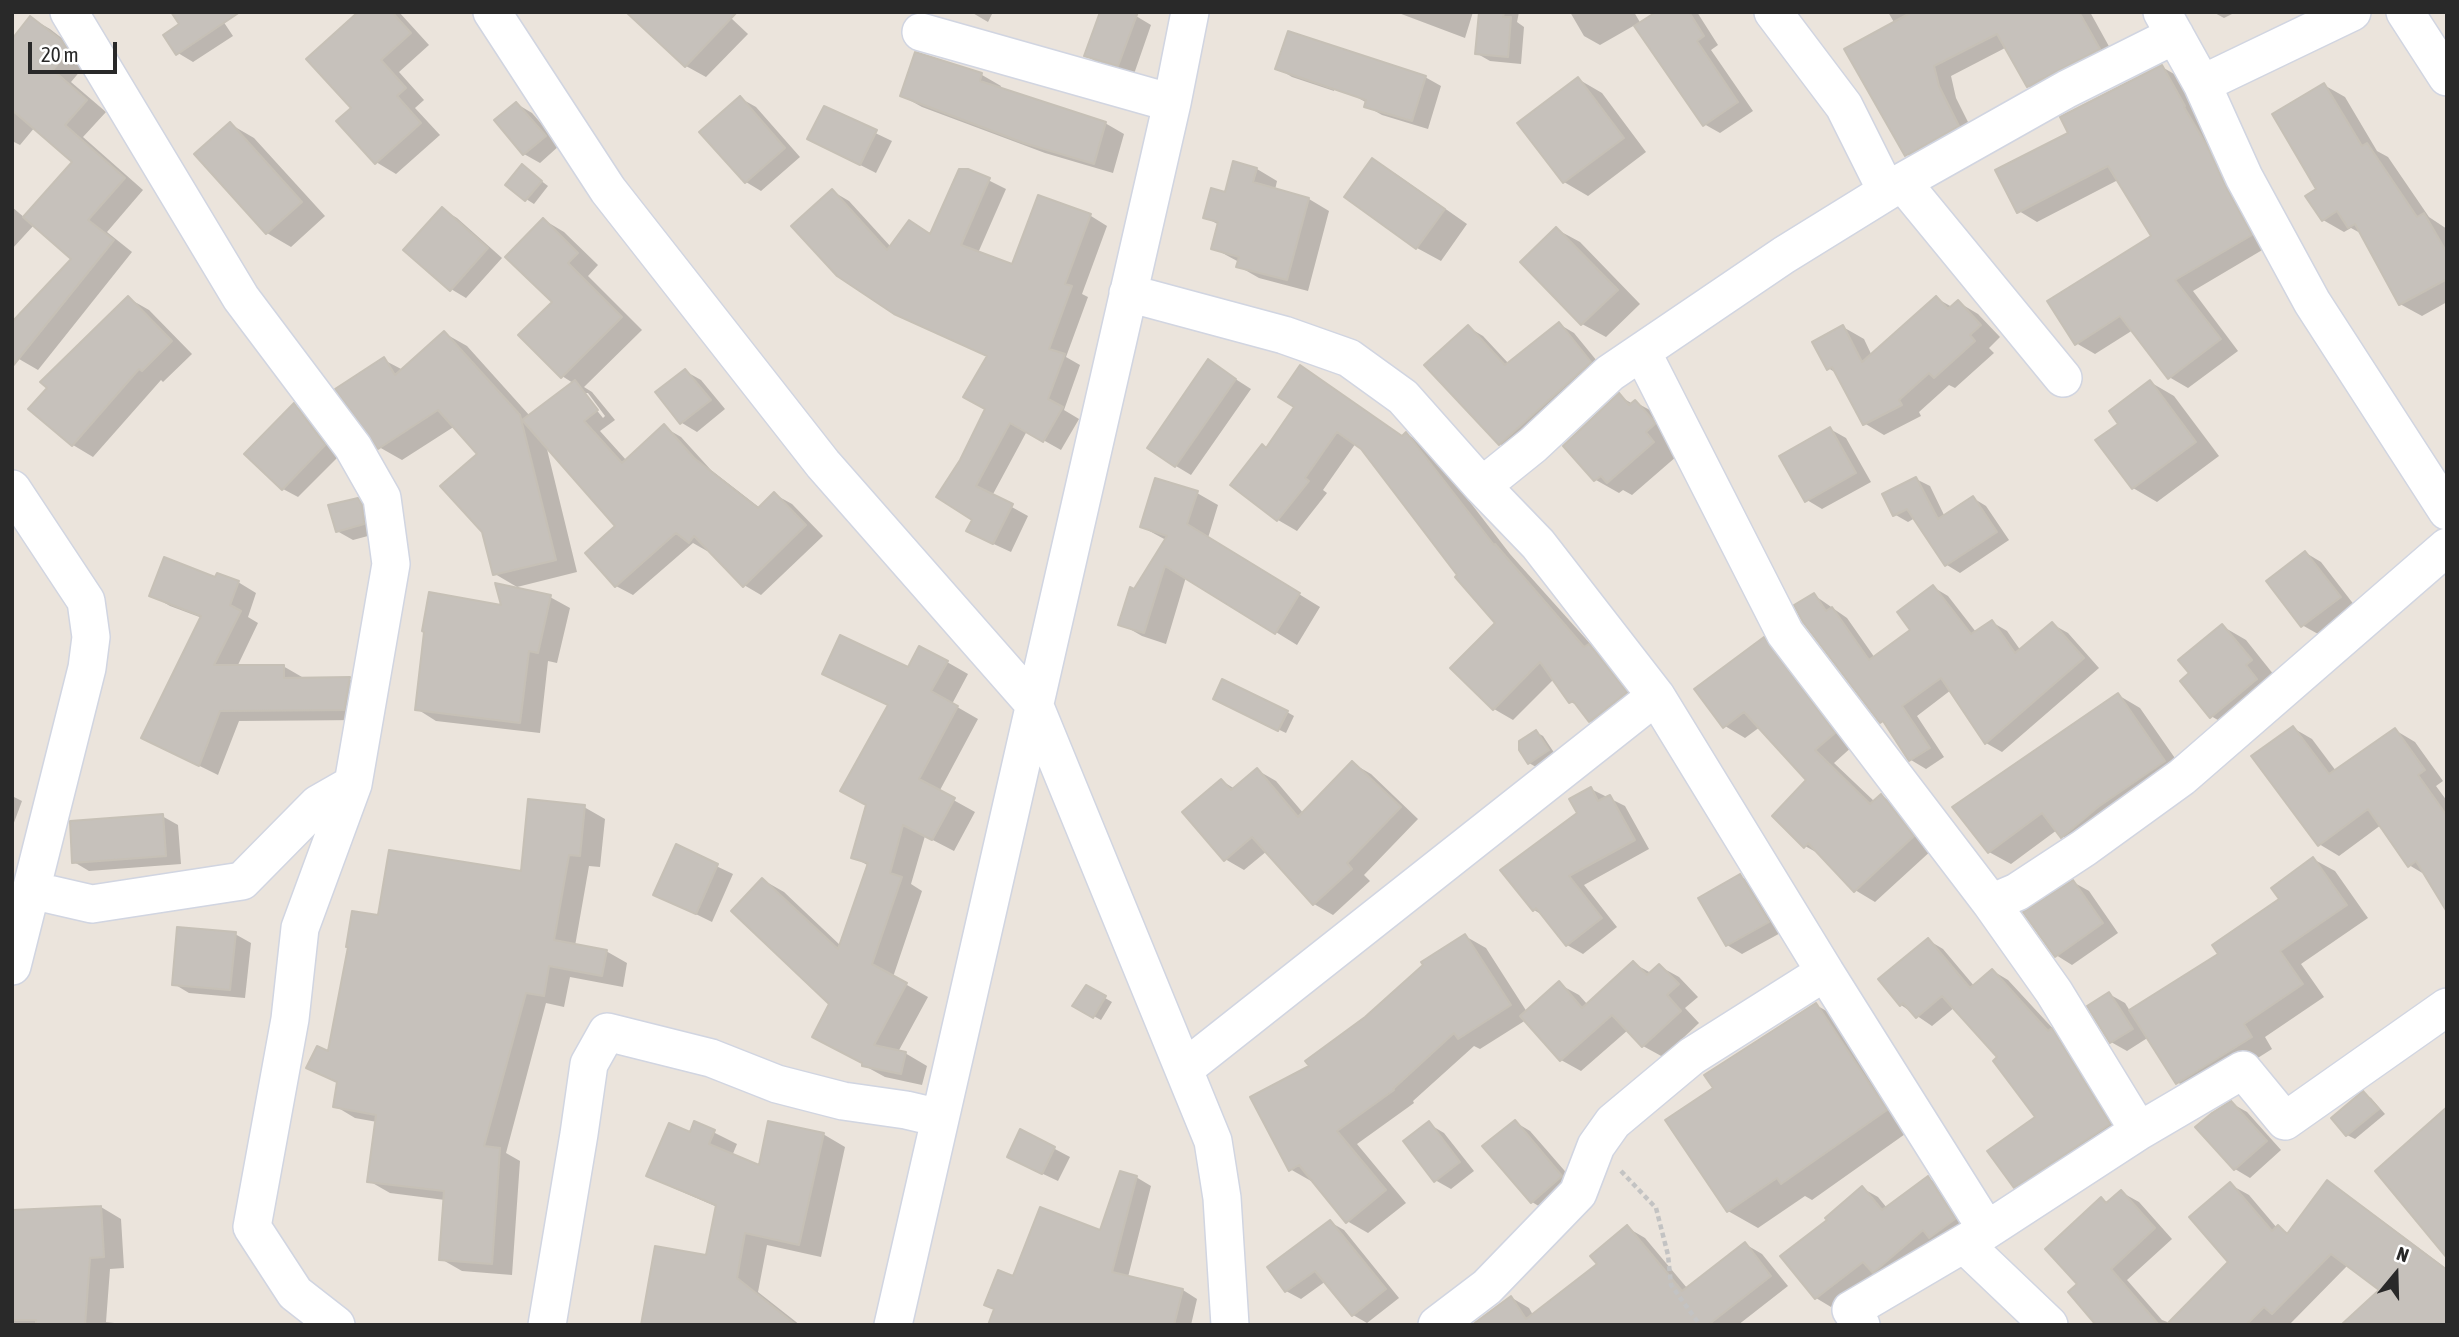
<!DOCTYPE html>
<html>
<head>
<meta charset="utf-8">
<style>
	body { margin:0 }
	#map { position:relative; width:2459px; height:1337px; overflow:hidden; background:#ebe4dc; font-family:"Asap Condensed",sans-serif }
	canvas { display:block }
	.frame { position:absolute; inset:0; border:14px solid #292929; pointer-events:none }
	.north { position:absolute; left:2361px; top:1239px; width:70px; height:70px; -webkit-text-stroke:5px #fff; paint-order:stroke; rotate:19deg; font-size:19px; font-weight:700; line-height:28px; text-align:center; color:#292929 }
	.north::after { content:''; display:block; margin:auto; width:24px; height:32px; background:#292929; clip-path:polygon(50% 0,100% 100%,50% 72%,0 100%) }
	.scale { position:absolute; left:28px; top:42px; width:89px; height:32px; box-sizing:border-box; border:4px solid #292929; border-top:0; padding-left:9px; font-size:21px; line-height:24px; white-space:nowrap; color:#292929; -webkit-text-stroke:5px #fff; paint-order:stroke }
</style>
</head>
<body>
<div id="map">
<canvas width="2459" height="1337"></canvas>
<div class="frame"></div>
<div class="north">N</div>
<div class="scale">20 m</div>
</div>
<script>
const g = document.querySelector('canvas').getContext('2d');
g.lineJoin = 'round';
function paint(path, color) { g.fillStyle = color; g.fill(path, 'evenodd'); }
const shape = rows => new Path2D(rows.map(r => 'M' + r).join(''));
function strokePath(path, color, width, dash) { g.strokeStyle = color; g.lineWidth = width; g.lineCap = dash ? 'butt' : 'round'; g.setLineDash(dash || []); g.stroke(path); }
paint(shape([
	[217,12,233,36,193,62,178,53],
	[360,12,399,12,429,45,399,72,424,100,415,108,440,135,396,174,376,162,354,108],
	[971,12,993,12,988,22],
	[1396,12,1473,12,1465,38],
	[1480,12,1519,12,1517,22,1524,27,1521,64,1490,61,1476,53],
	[1570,12,1634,12,1641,24,1659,12,1697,12,1718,45,1711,50,1753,111,1720,133,1704,124,1635,25,1600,45,1584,36],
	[1888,12,2090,12,2116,59,2046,96,2028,86,2007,47,1951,76,1956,98,1975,136,1923,164,1906,154,1895,24],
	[2213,12,2236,12,2224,18],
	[1136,16,1151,25,1134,74,1102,65,1086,56],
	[634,17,731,18,748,34,706,77,686,66],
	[31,18,50,29,81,53,87,63,71,82,106,112,83,137,143,190,107,232,132,252,38,370,19,359,74,259,34,225,12,249,12,207,25,218,75,161,35,127,20,145,12,141,12,41],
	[916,54,982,75,1001,86,1000,90,1105,123,1124,134,1113,173,1045,153,922,107,902,96],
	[1339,54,1334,91,1292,77,1277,68],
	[2162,67,2181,78,2269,246,2193,291,2238,351,2188,388,2169,377,2133,330,2095,354,2076,343,2153,236,2118,180,2037,222,2019,211,2070,133],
	[1425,77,1441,86,1428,129,1382,115,1366,106,1367,103,1348,92],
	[1578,79,1602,93,1646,152,1588,196,1564,182],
	[2324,85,2345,97,2377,151,2388,157,2429,217,2447,229,2447,302,2422,316,2400,304,2362,234,2351,228,2344,232,2323,220,2318,189],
	[740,98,756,107,800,157,761,191,746,182],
	[517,104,532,113,560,145,540,163,524,154],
	[825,109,892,141,876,173,825,147],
	[230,124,254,138,325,216,291,247,267,233,196,154],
	[1372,160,1396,174,1467,224,1441,261,1417,248,1346,197],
	[523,167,548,186,534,204,526,199],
	[1257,169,1277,181,1275,190,1309,199,1329,211,1308,291,1259,278,1238,266,1239,262,1213,248,1219,225,1205,217,1227,194],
	[968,170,1006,189,978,253,1013,266,1039,197,1091,216,1107,226,1082,294,1088,297,1066,357,1080,365,1064,410,1079,419,1061,450,1027,431,992,496,1028,516,1011,552,985,540,974,519,961,461,987,409,989,357,895,313,832,191,849,201,891,247,931,235],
	[442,209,457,218,502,258,466,298,451,289],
	[544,220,564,232,598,265,588,276,642,330,584,387,592,392,615,420,600,431,627,461,664,427,681,437,711,470,760,508,774,494,792,504,823,536,761,595,744,585,709,549,707,551,693,543,633,595,616,586,617,526,546,445,577,572,517,587,495,574,479,454,455,426,402,460,379,447,384,360,403,370,444,333,467,346,530,416,573,383,562,376],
	[583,393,588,393,605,416,603,418],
	[1556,229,1580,242,1640,304,1606,337,1582,324],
	[128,298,149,310,192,354,163,382,161,380,93,457,73,445,49,388],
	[1936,298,1952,307,1958,302,1978,314,2000,337,1989,348,1994,353,1955,388,1949,385,1919,412,1921,416,1884,435,1864,423,1838,374,1828,368,1843,327,1864,339,1872,356],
	[1559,324,1574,333,1606,372,1516,453,1500,444,1427,365,1468,327,1483,336,1509,364],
	[1209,362,1251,389,1191,475,1176,466],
	[1301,368,1403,437,1406,434,1426,445,1510,554,1594,648,1608,657,1645,704,1609,732,1590,721,1580,707,1571,702,1554,679,1513,720,1494,709,1453,668,1498,623,1362,448,1356,443,1323,490,1327,493,1297,531,1278,520,1233,484,1267,450,1297,407],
	[685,371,701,380,725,409,697,432,682,423],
	[2150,382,2174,396,2219,456,2157,502,2133,488,2120,424],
	[1619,396,1633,404,1635,402,1659,415,1677,438,1668,446,1677,456,1632,495,1623,490,1619,493,1596,480],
	[294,405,309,414,340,455,298,497,283,489],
	[1830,429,1846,438,1871,482,1822,509,1807,500],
	[1916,479,1930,486,1945,517,1973,498,1986,506,2009,540,1960,573,1947,565,1915,518,1908,522,1894,514],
	[1197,493,1218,505,1208,538,1320,607,1297,645,1186,577,1166,644,1142,636,1121,624,1166,540,1142,527],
	[357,500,373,509,379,533,353,540,337,531],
	[2306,553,2321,562,2355,606,2318,634,2302,625],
	[217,579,238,582,256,593,248,617,258,623,237,667,283,666,302,677,302,680,349,679,368,690,363,720,239,721,218,775,143,738,202,618,170,606,151,595],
	[1933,587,1948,596,1976,632,1992,622,2007,631,2021,651,2052,624,2068,633,2099,668,2002,752,1986,743,1951,690,1917,716,1944,757,1926,769,1911,760,1888,725,1881,721,1814,595,1847,618,1875,658,1912,630],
	[550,597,570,608,557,663,548,661,540,733,436,721,417,709,503,607],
	[2222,626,2246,640,2274,675,2235,730,2211,716,2192,674],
	[1764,639,1784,651,1854,745,1834,763,1875,802,1881,796,1902,807,1933,849,1875,902,1855,890,1823,856,1805,846,1809,780,1760,727,1745,738,1725,726],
	[947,662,968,674,952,704,978,719,939,792,975,812,954,851,925,836,911,884,922,891,893,977,928,997,898,1052,905,1053,927,1066,922,1085,885,1077,863,1065,763,880,784,892,841,946,869,866,853,857,868,805,889,706,824,673,909,669],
	[2118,695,2140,708,2186,774,2083,849,2062,836,2057,830,2011,864,1989,852],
	[1222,703,1287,712,1294,716,1286,733],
	[2293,728,2312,739,2336,771,2395,730,2415,742,2443,781,2436,786,2447,801,2447,864,2429,877,2409,865,2381,825,2339,856,2319,844],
	[1536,732,1543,736,1555,754,1536,767,1529,763],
	[1352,763,1371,774,1418,819,1364,875,1370,881,1333,915,1314,904,1267,851,1244,870,1225,859,1222,781,1235,789,1257,770,1276,781,1304,814],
	[1591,789,1625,806,1649,849,1584,885,1617,927,1583,954,1567,945,1544,916,1534,910],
	[12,796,22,801,12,828],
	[584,807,605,819,600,867,589,866,575,946,606,951,627,963,623,987,570,977,564,1007,546,1003,506,1153,520,1161,512,1275,462,1271,441,1259,445,1200,390,1193,369,1181,377,1122,355,1118,335,1106,339,1084,308,1067,329,1054,379,917,522,873],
	[162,816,178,825,181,864,89,871,74,862],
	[676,847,733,874,712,922,655,894],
	[2313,859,2335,871,2368,918,2301,964,2324,997,2265,1037,2272,1049,2199,1095,2177,1082,2149,1037,2127,1051,2111,1042,2109,994,2125,1003,2130,1011,2221,954,2281,900],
	[1740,876,1756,885,1784,931,1742,954,1727,945],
	[2073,882,2089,891,2118,933,2072,965,2056,955],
	[235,934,251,943,245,998,189,993,174,984],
	[1465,936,1486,948,1527,1012,1559,984,1579,995,1588,1005,1633,963,1651,973,1659,966,1679,977,1698,997,1685,1008,1699,1023,1663,1057,1643,1046,1628,1030,1581,1071,1561,1060,1526,1020,1480,1049,1474,1046,1413,1101,1414,1103,1357,1144,1406,1203,1368,1233,1347,1221,1313,1180,1311,1181,1290,1169,1311,1067],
	[1928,940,1943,949,1975,987,1993,971,2008,980,2057,1033,2067,1040,2125,1133,2031,1195,2015,1186,2037,1117,2000,1058,1955,1007,1932,1026,1901,1005],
	[1086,987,1112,1002,1101,1020,1075,1006],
	[1816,1005,1846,1022,1915,1127,1812,1200,1805,1196,1758,1228,1728,1211,1716,1089],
	[2364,1094,2371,1098,2385,1114,2355,1139,2347,1135],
	[2231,1103,2247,1112,2281,1150,2250,1178,2235,1169],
	[1515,1122,1530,1131,1577,1185,1547,1211,1532,1202],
	[695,1123,737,1144,732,1156,760,1167,823,1134,845,1147,821,1257,767,1245,758,1292,800,1325,643,1325,707,1258,717,1207,671,1187,649,1175,690,1134],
	[1429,1124,1444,1133,1474,1171,1451,1189,1435,1180],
	[1021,1131,1070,1157,1058,1181,1024,1165],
	[1136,1177,1151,1186,1128,1277,1183,1290,1197,1299,1191,1325,990,1325,1014,1278,1101,1232],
	[1928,1178,1944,1187,1970,1229,1889,1280,1876,1273,1831,1307,1816,1298,1829,1220,1862,1188,1878,1197,1887,1208],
	[2327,1182,2345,1193,2447,1269,2447,1325,2382,1290,2348,1265,2289,1325,2098,1325,2080,1284,2101,1199,2108,1204,2121,1192,2139,1202,2172,1239,2127,1280,2162,1320,2170,1323,2231,1262,2231,1185,2249,1195,2277,1228,2289,1233],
	[101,1207,121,1219,124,1268,110,1269,106,1322,131,1325,12,1325,12,1212],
	[1330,1222,1344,1230,1399,1298,1367,1323,1353,1315,1326,1281,1301,1299,1286,1291],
	[1628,1228,1645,1238,1687,1288,1745,1244,1762,1254,1788,1286,1738,1325,1496,1325,1512,1298,1529,1308,1533,1315,1599,1264]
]), '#0003');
const building = shape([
	[171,12,240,12,176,55,163,35,179,24,171,12],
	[358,12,392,12,411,33,381,60,406,88,397,96,421,123,375,164,336,121,351,108,306,59,358,12],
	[626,12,737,12,685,67,626,12],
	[1100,12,1138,12,1118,66,1084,56,1100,12],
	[1479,12,1504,12,1503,17,1511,17,1508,57,1475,54,1479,12],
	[1656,12,1689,12,1704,36,1697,41,1738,102,1703,126,1634,26,1656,12],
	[1912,12,2079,12,2100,49,2027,87,1997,34,1934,66,1939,86,1959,126,1905,156,1844,49,1912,12],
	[30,16,61,40,68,51,53,70,87,100,65,125,125,178,88,220,114,240,12,367,12,322,71,259,23,217,72,162,12,110,12,39,30,16],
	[1288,31,1426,76,1412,121,1364,107,1366,100,1275,69,1288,31],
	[915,52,982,73,980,81,1106,122,1094,164,1024,143,900,96,915,52],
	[2162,65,2185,106,2184,107,2207,146,2226,187,2252,235,2175,280,2221,339,2168,379,2120,316,2075,345,2047,301,2151,236,2108,166,2017,213,1995,170,2068,133,2060,117,2162,65],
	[1578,77,1624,138,1563,183,1517,123,1578,77],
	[2324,83,2362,146,2367,143,2417,217,2424,213,2447,253,2447,279,2399,305,2355,224,2348,228,2337,211,2322,221,2305,196,2316,189,2272,114,2324,83],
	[740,96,785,148,745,183,699,132,740,96],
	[516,102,546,136,523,155,494,120,516,102],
	[824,106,877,130,860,165,807,139,824,106],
	[230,122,302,202,266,234,194,154,230,122],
	[1372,158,1445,209,1416,249,1344,197,1372,158],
	[1233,161,1257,168,1253,182,1309,198,1287,280,1236,267,1239,257,1211,249,1218,222,1203,218,1211,188,1225,192,1233,161],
	[522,164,542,181,525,201,505,185,522,164],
	[959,169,968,169,990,178,961,245,1012,264,1038,195,1091,214,1065,284,1072,286,1049,349,1065,354,1048,399,1063,407,1043,442,1010,423,976,486,1013,504,993,544,966,531,972,520,936,497,960,460,985,409,963,397,987,356,894,314,837,276,791,226,832,189,887,250,909,220,930,234,959,169],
	[442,207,488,248,450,291,403,250,442,207],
	[543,218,578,253,568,263,622,317,561,378,518,335,552,302,505,257,543,218],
	[1556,227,1618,290,1581,325,1520,262,1556,227],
	[128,296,172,341,142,371,139,369,72,446,28,409,47,388,40,382,128,296],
	[1936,296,1948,309,1958,300,1981,325,1970,335,1975,341,1934,378,1929,373,1899,400,1902,405,1863,425,1832,367,1827,370,1812,342,1843,325,1862,362,1936,296],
	[1559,322,1591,362,1499,445,1424,365,1468,325,1505,365,1559,322],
	[444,331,520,415,556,560,493,575,482,532,440,486,477,454,438,410,378,449,335,389,384,357,395,375,444,331],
	[1208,359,1236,379,1175,467,1147,448,1208,359],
	[1300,365,1402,436,1406,432,1494,545,1495,544,1584,647,1589,644,1627,692,1589,722,1573,701,1569,703,1540,662,1493,710,1450,668,1495,623,1455,577,1457,575,1361,449,1337,432,1305,478,1309,481,1277,521,1230,485,1262,444,1266,448,1294,407,1278,397,1300,365],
	[685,369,711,400,680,424,655,392,685,369],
	[575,380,598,410,584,421,622,463,664,424,694,458,758,508,774,492,806,525,743,587,694,536,689,543,676,533,615,587,585,553,615,526,522,420,575,380],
	[2150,380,2196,442,2132,489,2095,440,2118,424,2109,411,2150,380],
	[1619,393,1629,405,1635,400,1653,420,1655,424,1646,432,1654,442,1607,483,1601,476,1594,481,1563,446,1619,393],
	[294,403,325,445,282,490,244,454,294,403],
	[1830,427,1856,473,1805,502,1779,456,1830,427],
	[1916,477,1938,519,1973,496,1997,532,1945,566,1907,509,1893,516,1882,494,1916,477],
	[1155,478,1198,491,1187,524,1300,593,1275,634,1165,566,1144,633,1118,625,1130,587,1134,589,1167,536,1140,527,1155,478],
	[358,498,362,505,364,524,336,532,328,505,358,498],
	[2305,551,2341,597,2301,627,2266,581,2305,551],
	[164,557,215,577,217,573,239,581,230,605,241,611,214,665,284,665,284,678,350,677,344,710,220,711,199,766,141,738,201,616,149,596,164,557],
	[495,583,551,595,538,653,529,651,520,723,415,710,424,632,422,631,429,592,501,605,495,583],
	[1933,585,1971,634,1992,620,2015,653,2052,622,2084,658,1985,744,1941,678,1902,706,1930,748,1909,761,1883,721,1880,723,1803,622,1794,605,1814,593,1826,611,1832,607,1869,660,1910,630,1897,612,1933,585],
	[2222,624,2252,660,2246,665,2257,679,2210,718,2180,681,2189,673,2178,660,2222,624],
	[840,635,908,667,919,646,948,661,931,691,958,706,919,779,955,798,932,840,903,825,890,873,902,877,872,964,907,983,874,1045,906,1052,901,1074,862,1066,862,1063,812,1037,829,1004,731,911,762,878,838,949,868,863,851,858,866,805,840,791,888,705,822,674,840,635],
	[1764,637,1835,733,1815,750,1870,804,1881,794,1914,836,1854,892,1808,843,1804,848,1772,816,1806,780,1744,712,1723,728,1694,689,1764,637],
	[1222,679,1288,711,1278,731,1213,699,1222,679],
	[2118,693,2165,761,2098,807,2061,838,2042,813,1988,853,1952,807,2118,693],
	[2293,726,2329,774,2395,728,2425,770,2418,775,2447,816,2447,912,2416,861,2408,867,2368,809,2318,846,2251,756,2293,726],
	[1536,730,1549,750,1528,764,1519,750,1519,741,1536,730],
	[1352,761,1401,807,1347,863,1352,869,1313,905,1252,837,1224,861,1182,812,1221,779,1231,790,1257,768,1298,817,1352,761],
	[1591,787,1598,801,1610,795,1635,840,1569,876,1602,918,1566,946,1536,908,1533,911,1500,870,1577,813,1569,799,1591,787],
	[528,799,585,805,580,856,569,855,554,940,607,950,602,976,549,966,544,996,526,993,484,1146,500,1148,492,1264,439,1260,444,1191,367,1182,376,1115,333,1107,337,1082,306,1068,317,1046,328,1051,348,947,346,947,352,911,378,915,389,850,521,871,528,799],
	[163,814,166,856,72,863,70,821,163,814],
	[676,844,718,864,696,914,653,895,676,844],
	[2313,857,2347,905,2280,951,2303,984,2244,1024,2252,1037,2176,1084,2129,1010,2218,954,2212,945,2279,899,2271,888,2313,857],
	[1740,874,1769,922,1726,946,1698,898,1740,874],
	[2073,880,2103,923,2055,957,2023,912,2073,880],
	[177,927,236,932,230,990,172,985,177,927],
	[1465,934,1511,1005,1458,1039,1454,1033,1393,1089,1394,1090,1337,1131,1386,1190,1346,1223,1299,1165,1289,1171,1250,1097,1309,1066,1305,1061,1365,1017,1423,965,1421,962,1465,934],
	[1928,938,1970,988,1992,969,2048,1031,2052,1028,2110,1124,2014,1188,1987,1151,2035,1117,1993,1061,1997,1057,1942,996,1916,1018,1903,1003,1900,1006,1878,979,1928,938],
	[1633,961,1647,975,1659,964,1679,984,1667,995,1681,1011,1642,1047,1612,1015,1560,1061,1520,1016,1559,981,1582,1008,1633,961],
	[1086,985,1106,996,1093,1018,1072,1006,1086,985],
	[2109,992,2133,1029,2110,1043,2087,1006,2109,992],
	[1816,1003,1887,1110,1781,1184,1777,1178,1727,1212,1665,1120,1713,1088,1704,1075,1816,1003],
	[2363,1091,2379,1109,2346,1136,2331,1118,2363,1091],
	[2231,1101,2267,1141,2234,1170,2195,1127,2212,1113,2231,1101],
	[2447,1107,2447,1258,2375,1171,2447,1107],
	[1515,1120,1562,1176,1531,1203,1482,1146,1515,1120],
	[694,1121,715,1130,709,1144,759,1165,768,1121,824,1133,799,1245,745,1233,737,1278,796,1325,641,1325,655,1246,706,1255,716,1205,646,1176,669,1123,690,1132,694,1121],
	[1429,1121,1460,1162,1434,1182,1403,1141,1429,1121],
	[1020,1129,1055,1147,1042,1174,1007,1157,1020,1129],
	[1120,1171,1137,1176,1112,1272,1183,1289,1174,1325,988,1325,994,1309,984,1305,998,1270,1013,1276,1040,1207,1100,1230,1120,1171],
	[1928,1176,1955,1219,1929,1238,1923,1230,1873,1273,1863,1262,1815,1299,1780,1256,1827,1220,1825,1218,1862,1186,1882,1210,1928,1176],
	[2327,1180,2447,1270,2447,1325,2341,1325,2379,1290,2331,1254,2272,1314,2264,1307,2246,1325,2166,1325,2228,1262,2189,1217,2230,1182,2272,1231,2278,1225,2287,1234,2327,1180],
	[2121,1190,2155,1228,2111,1269,2159,1325,2096,1325,2068,1292,2077,1284,2045,1249,2101,1197,2106,1203,2121,1190],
	[101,1206,104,1257,90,1258,85,1325,36,1325,36,1320,12,1320,12,1210,101,1206],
	[1330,1220,1386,1289,1352,1316,1315,1271,1285,1292,1267,1267,1330,1220],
	[1627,1225,1682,1291,1745,1242,1771,1276,1708,1325,1472,1325,1511,1296,1526,1319,1597,1264,1590,1256,1627,1225]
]);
paint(building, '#c6c1bb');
strokePath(building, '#c6c0b6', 2);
const minor = shape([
	[69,12,241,298,353,447,382,498,391,564,353,784,300,928,290,1019,252,1227,295,1293,336,1325],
	[492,12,608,190,823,464,1034,704,1213,1141,1222,1198,1230,1325],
	[1773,12,1844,106,1886,190],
	[2162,12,2202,84,2244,177,2312,302,2447,511],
	[2405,12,2447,77],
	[921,32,1172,103],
	[2202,84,2352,12],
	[1902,182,2063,378],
	[1128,293,1284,335,1349,358,1403,397,1482,486,1538,544,1656,696,1825,972],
	[1642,352,1785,633,1991,903,2054,992,2139,1131],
	[1482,486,1533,445,1610,373,1784,255,1902,182,2067,89,2175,35],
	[12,489,86,601,91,637,87,668,12,966],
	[31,890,92,904,242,881,318,804,353,784],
	[1991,903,2017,892,2084,848,2182,777,2447,547],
	[1184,1069,1656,696],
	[1964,1244,2049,1325],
	[547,1325,579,1134,589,1064,607,1032,711,1058,777,1084,843,1101,906,1110,940,1118],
	[893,1325,1172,103,1190,12],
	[1437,1325,1487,1287,1578,1193,1596,1146,1613,1122,1692,1056,1825,972,1987,1230],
	[1861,1325,1851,1310,1987,1230,2139,1131,2243,1070,2285,1121,2447,1007]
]);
strokePath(minor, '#d1d5e1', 40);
strokePath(shape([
	[1621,1171,1656,1208,1668,1255,1671,1285,1700,1325]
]), '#c3c3c3', 4.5, [5, 3.5]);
strokePath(minor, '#fff', 37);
</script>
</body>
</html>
